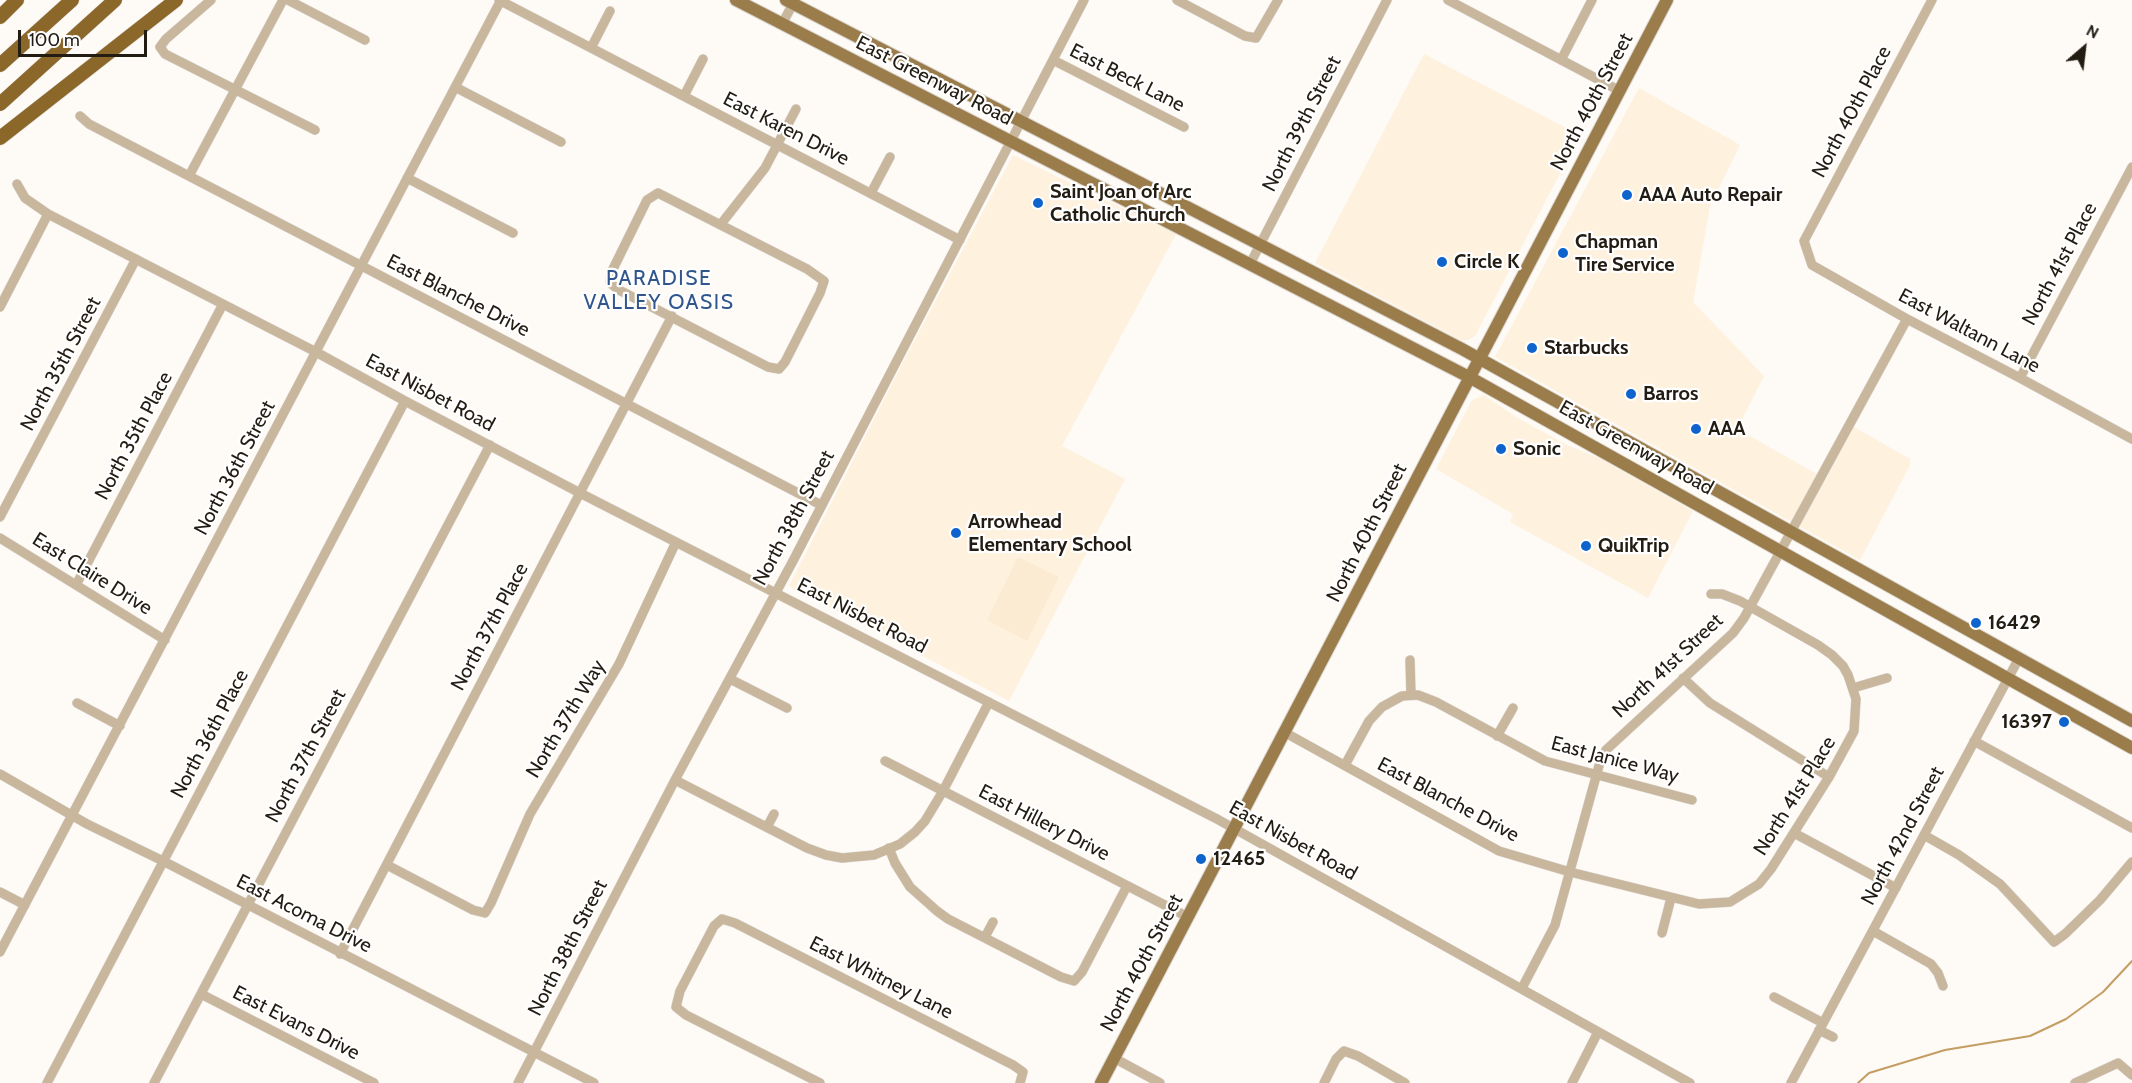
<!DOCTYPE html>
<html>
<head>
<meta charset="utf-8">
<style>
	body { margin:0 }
	#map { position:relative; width:2132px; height:1083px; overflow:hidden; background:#fefaf5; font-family:Cabin,sans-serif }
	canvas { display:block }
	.north { position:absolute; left:2054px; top:18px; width:60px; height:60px; -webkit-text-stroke:4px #fff; paint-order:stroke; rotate:28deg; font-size:16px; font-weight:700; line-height:24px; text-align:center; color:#221c13 }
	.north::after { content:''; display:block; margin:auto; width:21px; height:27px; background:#221c13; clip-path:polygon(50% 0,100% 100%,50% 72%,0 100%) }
	.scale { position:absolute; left:18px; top:30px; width:129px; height:27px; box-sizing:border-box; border:3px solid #221c13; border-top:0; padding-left:8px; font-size:18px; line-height:21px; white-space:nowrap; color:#221c13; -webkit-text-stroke:4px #fff; paint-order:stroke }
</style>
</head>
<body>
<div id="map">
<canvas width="2132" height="1083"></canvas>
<div class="north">N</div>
<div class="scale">100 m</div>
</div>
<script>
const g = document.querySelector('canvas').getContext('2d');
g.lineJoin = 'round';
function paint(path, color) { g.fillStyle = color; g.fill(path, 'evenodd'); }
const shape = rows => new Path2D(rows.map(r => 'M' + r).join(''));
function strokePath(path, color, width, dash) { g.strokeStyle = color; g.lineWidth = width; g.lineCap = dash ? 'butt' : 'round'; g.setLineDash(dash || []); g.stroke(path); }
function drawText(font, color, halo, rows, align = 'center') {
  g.font = font + ' Cabin,sans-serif'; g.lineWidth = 4.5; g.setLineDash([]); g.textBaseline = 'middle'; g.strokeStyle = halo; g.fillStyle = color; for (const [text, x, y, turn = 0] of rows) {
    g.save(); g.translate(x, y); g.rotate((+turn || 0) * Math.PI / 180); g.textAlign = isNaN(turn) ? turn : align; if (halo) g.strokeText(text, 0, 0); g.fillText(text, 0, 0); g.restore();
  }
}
paint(shape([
	[1424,54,1580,135,1475,336,1468,340,1461,340,1315,263],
	[1639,88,1740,145,1710,206,1693,302,1764,376,1737,429,1826,479,1854,427,1910,459,1910,465,1860,560,1495,357],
	[1013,155,1176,234,1062,446,1125,479,1009,701,789,586,902,364],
	[1484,395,1516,417,1567,445,1597,457,1693,511,1648,598,1510,522,1513,514,1436,469,1472,400]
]), '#fef1de');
paint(shape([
	[1018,557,1059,577,1027,641,987,620]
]), '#fbebd2');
strokePath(shape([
	[1858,1083,1869,1073,1945,1050,2030,1036,2066,1019,2103,992,2132,961]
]), '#c49d62', 2);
const minor = shape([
	[211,0,166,39,160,47,165,54,315,130],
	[288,0,365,40],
	[499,0,960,240],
	[1177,0,1245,36,1256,38,1278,0],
	[1448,0,1620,91],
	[1932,0,1804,241,1812,265,1907,319,2020,378,2132,439],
	[782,24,795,0],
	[591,48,610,11],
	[1053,60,1184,127],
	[1561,60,1592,0],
	[455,87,561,142],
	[684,96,703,59],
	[80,116,89,124,821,505],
	[189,176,283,0],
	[407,178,513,233],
	[17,184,25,198,48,214,316,352,405,401,580,493,1217,819,1690,1083],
	[658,193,807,269,824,281,820,293,785,362,779,369,768,367,619,290,610,283,611,273,647,200,658,193],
	[871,193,890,157],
	[721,224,765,168,796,109],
	[1250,264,1387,0],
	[0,307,48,214],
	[2020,378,2132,167],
	[0,517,136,259],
	[0,538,165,640],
	[76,585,223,304],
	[1410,660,1411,695],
	[1683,678,1710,703,1829,777],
	[730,679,787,708],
	[1853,688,1887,678],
	[77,703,120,726],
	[1284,732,1499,851,1570,872,1699,904,1730,902,1759,884,1771,869,1829,777,1854,731,1856,699,1848,675,1843,666,1832,655,1818,645,1740,601,1722,594,1711,594],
	[1497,736,1513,708],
	[1974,741,2132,828],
	[885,761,1188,917],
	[1345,765,1369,721,1382,707,1402,696,1418,695,1436,702,1545,761,1692,800],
	[0,774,87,824,163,861,594,1083],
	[675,780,807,848,826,855,842,858,874,855,900,844,915,832,925,821,943,791,989,702],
	[767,827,774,814],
	[1794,833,1896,888],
	[1924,835,1959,855,2000,884,2054,942,2065,934,2100,900,2132,862],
	[889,848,895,863,910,887,937,911,948,919,1061,977,1074,981,1082,972,1127,886],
	[387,865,473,910,485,913,491,903,530,814,619,664,676,542],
	[0,892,25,905],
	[1873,931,1931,964,1938,973,1943,986],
	[1662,933,1671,898],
	[985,937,993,922],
	[0,952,501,0],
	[340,954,672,316],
	[1522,988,1555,925,1600,762,1606,750,1733,633,1744,618,1907,319],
	[201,994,374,1083],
	[1774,997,1823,1023],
	[1819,1030,1833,1037],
	[1114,1058,1160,1083],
	[47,1083,405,401],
	[154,1083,490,445],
	[518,1083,675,780,794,559,1084,0],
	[820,1083,686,1015,676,1007,680,991,714,926,722,919,735,923,1013,1065,1023,1072,1020,1083],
	[1324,1083,1336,1059,1344,1051,1358,1056,1405,1083],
	[1572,1083,1598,1032],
	[1791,1083,2019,658],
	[2075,1083,2118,1063,2132,1075]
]);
const major = shape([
	[736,0,1469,377,2132,748],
	[786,0,1462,349,2132,721],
	[1101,1083,1667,0]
]);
const highway = shape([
	[0,17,17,0],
	[0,65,72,0],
	[0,104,115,0],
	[0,138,176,0]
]);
strokePath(minor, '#dbd6d1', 10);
strokePath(major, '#dbd6d1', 14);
strokePath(highway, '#dbd6d1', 15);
strokePath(minor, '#c8b69d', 9);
strokePath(major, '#9b7c4b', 12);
strokePath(highway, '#8b672a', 14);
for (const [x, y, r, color] of [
	[1627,195,6,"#0f63cc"],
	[1038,203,6,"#0f63cc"],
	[1563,253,6,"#0f63cc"],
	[1442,262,6,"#0f63cc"],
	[1532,348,6,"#0f63cc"],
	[1631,394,6,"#0f63cc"],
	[1696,429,6,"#0f63cc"],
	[1501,449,6,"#0f63cc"],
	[956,533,6,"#0f63cc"],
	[1586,546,6,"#0f63cc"],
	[1976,623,6,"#0f63cc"],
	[2064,722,6,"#0f63cc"],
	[1201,859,6,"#0f63cc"]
]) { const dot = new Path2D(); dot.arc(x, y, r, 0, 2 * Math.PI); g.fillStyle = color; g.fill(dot); strokePath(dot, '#fff', 2); }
drawText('20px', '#221c13', '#fff', [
	["East Beck Lane",1127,78,27],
	["East Greenway Road",934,81,27],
	["North 40th Street",1592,102,-62],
	["North 40th Place",1852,112,-62],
	["North 39th Street",1302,124,-63],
	["East Karen Drive",786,129,27],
	["North 41st Place",2060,264,-62],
	["East Blanche Drive",458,296,27],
	["East Waltann Lane",1969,331,28],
	["North 35th Street",61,364,-62],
	["East Nisbet Road",430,393,28],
	["North 35th Place",134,436,-62],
	["East Greenway Road",1636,448,29],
	["North 36th Street",235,468,-62],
	["North 38th Street",794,518,-62],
	["North 40th Street",1367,533,-63],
	["East Claire Drive",92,574,32],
	["East Nisbet Road",862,616,27],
	["North 37th Place",490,627,-62],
	["North 41st Street",1668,666,-43],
	["North 37th Way",566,719,-59],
	["North 36th Place",210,734,-62],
	["North 37th Street",306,756,-62],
	["East Janice Way",1615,760,15],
	["North 41st Place",1795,796,-58],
	["East Blanche Drive",1448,800,28],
	["East Hillery Drive",1044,823,27],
	["North 42nd Street",1903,836,-62],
	["East Nisbet Road",1293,841,29],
	["East Acoma Drive",304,914,27],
	["North 38th Street",568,948,-63],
	["North 40th Street",1142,963,-62],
	["East Whitney Lane",881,978,27],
	["East Evans Drive",296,1023,27]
]);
drawText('bold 20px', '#221c13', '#fff', [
	["Saint Joan of Arc",1050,192],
	["Catholic Church",1050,215],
	["AAA Auto Repair",1639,195],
	["Chapman",1575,242],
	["Tire Service",1575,265],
	["Circle K",1454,262],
	["Starbucks",1544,348],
	["Barros",1643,394],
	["AAA",1708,429],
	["Sonic",1513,449],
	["Arrowhead",968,522],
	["Elementary School",968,545],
	["QuikTrip",1598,546],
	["16429",1988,623],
	["16397",2052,722,"right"],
	["12465",1213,859]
], 'left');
g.letterSpacing = '1.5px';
drawText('21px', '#30568d', '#fff', [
	["PARADISE",659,279],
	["VALLEY OASIS",659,303]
]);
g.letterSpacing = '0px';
</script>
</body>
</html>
